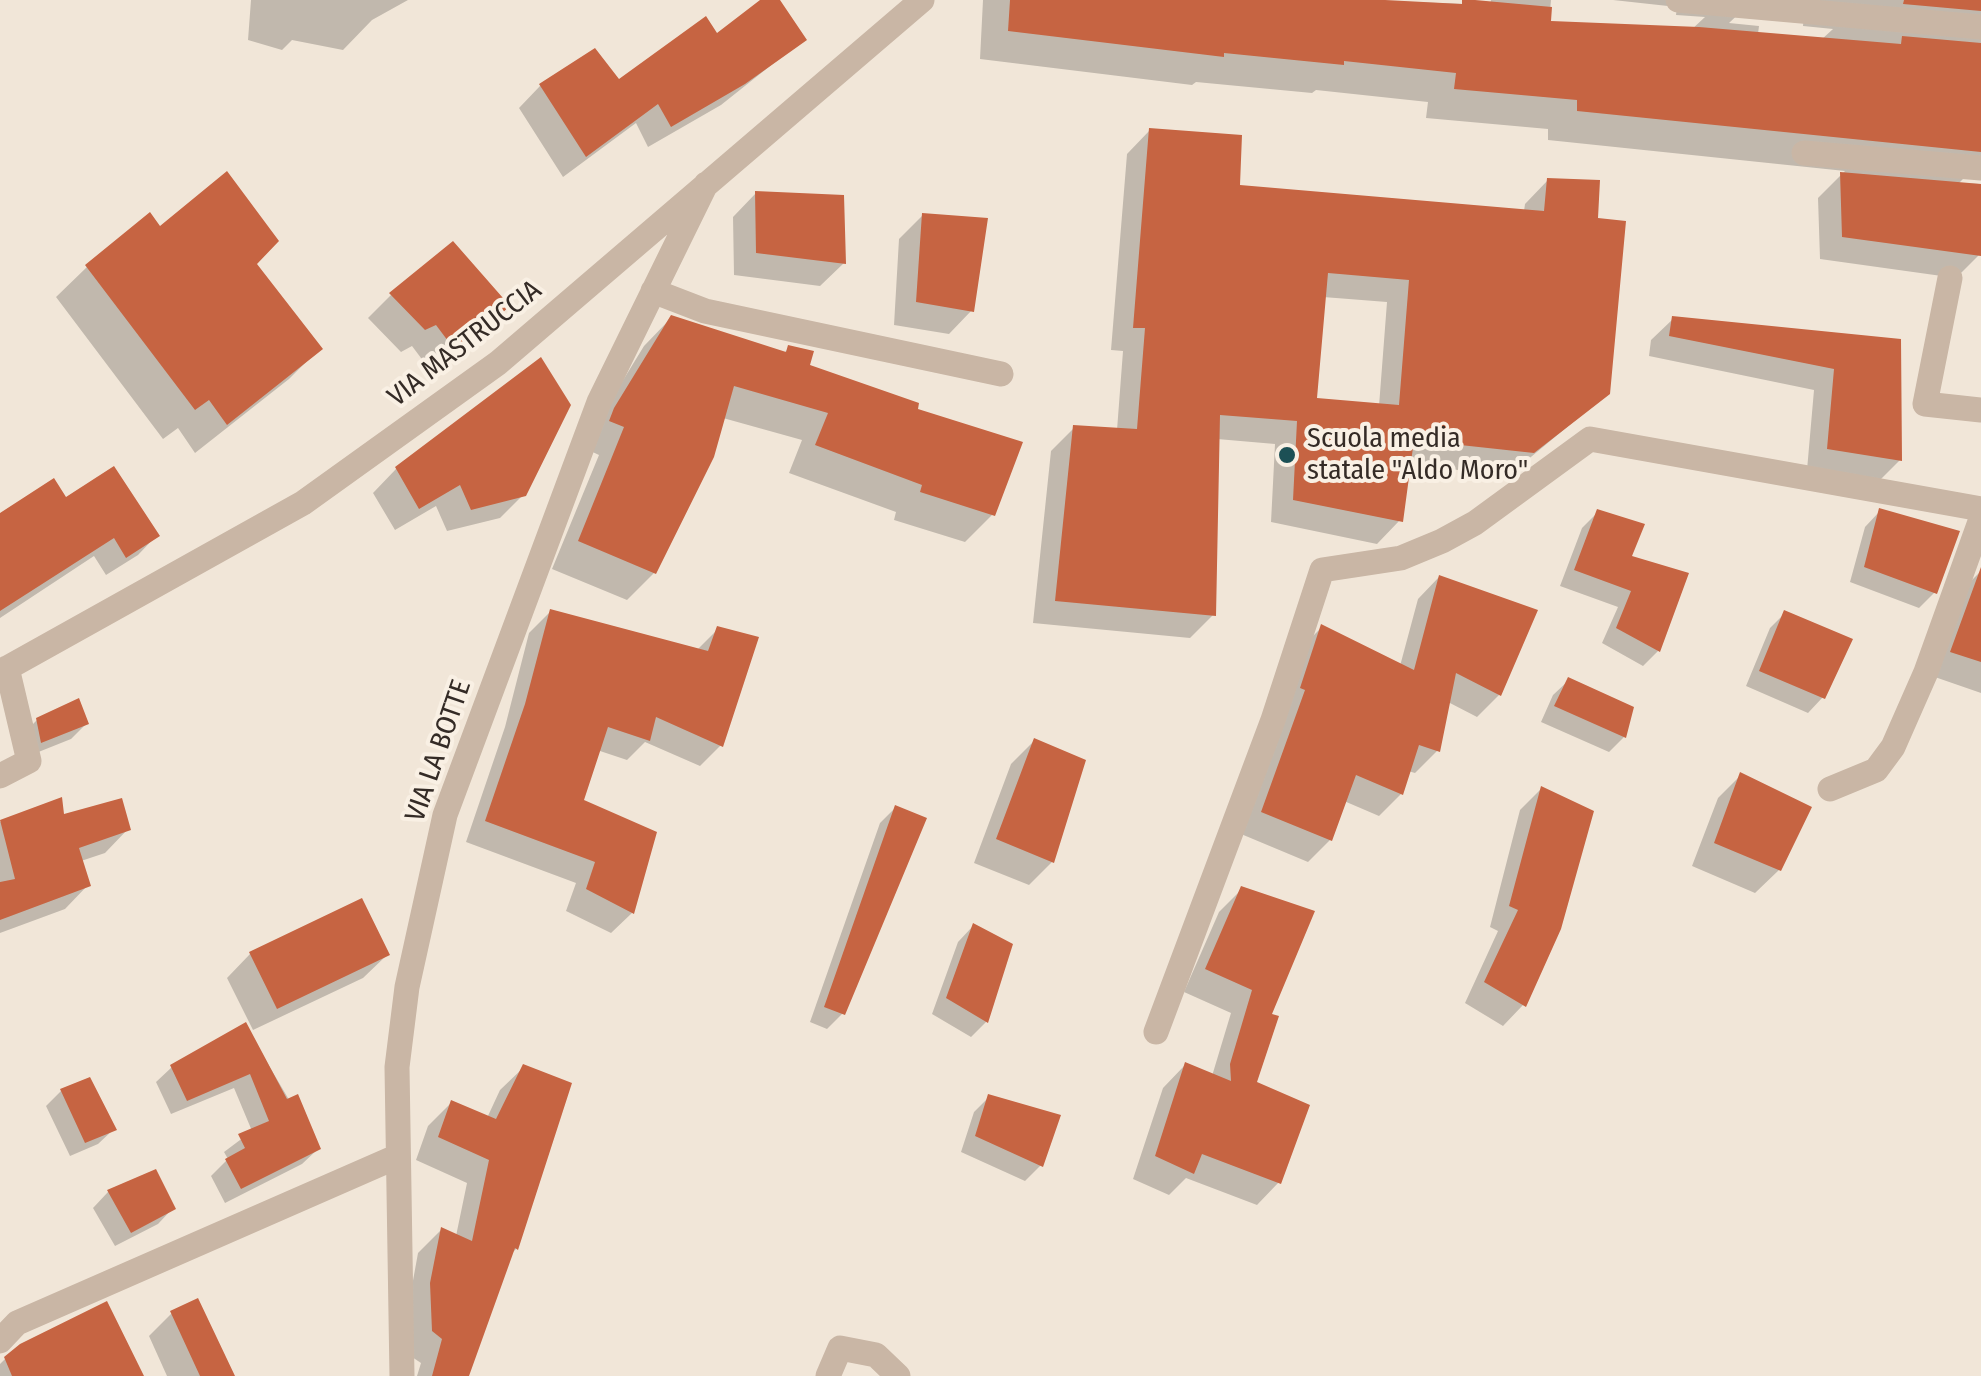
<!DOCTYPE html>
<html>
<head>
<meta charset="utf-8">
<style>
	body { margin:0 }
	canvas { display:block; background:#f1e6d8 }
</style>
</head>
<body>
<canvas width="1981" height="1376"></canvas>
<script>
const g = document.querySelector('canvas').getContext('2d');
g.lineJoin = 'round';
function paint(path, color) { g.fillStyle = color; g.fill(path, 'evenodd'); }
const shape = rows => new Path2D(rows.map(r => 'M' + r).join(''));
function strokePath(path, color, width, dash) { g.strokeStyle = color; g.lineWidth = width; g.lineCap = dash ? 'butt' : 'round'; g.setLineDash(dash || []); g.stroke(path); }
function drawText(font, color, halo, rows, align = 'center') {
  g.font = font + ' "Fira Sans Condensed",sans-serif'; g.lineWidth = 8; g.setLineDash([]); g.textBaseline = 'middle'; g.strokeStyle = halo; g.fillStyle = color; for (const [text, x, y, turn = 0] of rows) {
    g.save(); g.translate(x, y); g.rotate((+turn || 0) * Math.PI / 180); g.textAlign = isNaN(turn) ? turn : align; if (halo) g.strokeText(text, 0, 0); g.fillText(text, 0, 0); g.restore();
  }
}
paint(shape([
	[251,0,408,0,372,20,343,50,292,40,282,50,248,40],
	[765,0,777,0,804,39,721,105,648,147,636,123,563,177,519,108,540,86,594,51,619,83,717,37],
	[983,0,1362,0,1490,5,1491,0,1551,0,1549,23,1690,31,1705,17,1676,15,1677,7,1613,0,1981,0,1981,161,1959,183,1981,184,1979,255,1956,278,1820,259,1818,198,1845,171,1548,140,1548,129,1426,118,1428,102,1316,90,1312,93,1196,82,1192,85,980,59],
	[1745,8,1804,14,1803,26,1833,29,1821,40,1758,34,1759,26,1729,23],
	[1150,130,1238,187,1524,211,1525,204,1548,180,1595,220,1608,393,1508,476,1408,464,1400,520,1377,544,1271,522,1275,444,1217,439,1213,615,1190,638,1033,623,1051,451,1074,428,1117,430,1123,351,1111,350,1127,154],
	[1323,297,1387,302,1379,406,1315,400],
	[756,193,844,263,820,286,734,275,733,217],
	[922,216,972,310,949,334,894,325,899,239],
	[159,230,254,263,320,348,289,379,195,453,178,428,163,439,56,297,87,267],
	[391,295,484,329,433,374,412,346,401,352,368,318],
	[671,318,783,354,789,348,992,515,965,542,894,520,896,512,789,473,802,440,723,418,654,573,627,600,552,569,599,455,584,448,587,439,644,346],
	[1673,319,1899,341,1900,460,1879,481,1807,470,1814,390,1649,356,1651,340],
	[540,360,524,494,500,518,447,531,436,506,395,530,373,493,396,469],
	[65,500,157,535,138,555,106,575,94,556,0,618,0,514],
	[1880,511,1935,592,1919,608,1850,582,1865,527],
	[1598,512,1658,651,1643,666,1602,643,1618,607,1560,586,1582,528],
	[1981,571,1981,693,1929,675,1958,594],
	[1439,577,1499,695,1477,717,1448,702,1437,751,1415,773,1408,771,1401,794,1379,816,1344,801,1330,840,1308,862,1241,834,1300,649,1322,627,1400,666,1418,599],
	[550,612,696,651,718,629,721,745,700,766,645,742,627,760,597,750,581,801,632,913,611,933,566,911,576,883,466,842,505,727,529,633],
	[1785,613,1823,697,1808,713,1746,686,1770,628],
	[1569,680,1624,737,1609,752,1541,722,1553,695],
	[37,720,86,724,71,739,26,757,21,736],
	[1034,741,1052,862,1029,885,974,863,1011,764],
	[1741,775,1779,870,1755,893,1692,866,1718,798],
	[1541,789,1559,928,1523,1005,1503,1026,1465,1003,1498,931,1490,927,1520,810],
	[60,800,62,817,128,829,105,853,81,861,88,885,65,909,0,933,0,822],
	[895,808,843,1013,827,1029,810,1022,880,823],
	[1242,889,1268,1016,1254,1083,1279,1182,1257,1205,1186,1178,1169,1195,1133,1179,1163,1088,1185,1065,1212,1076,1231,1013,1184,992,1219,912],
	[361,901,387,955,363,978,253,1030,227,978,250,954],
	[973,926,1010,945,986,1022,971,1037,932,1014,958,942],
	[245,1025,318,1149,302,1164,225,1203,211,1176,228,1159,224,1152,252,1131,234,1088,171,1114,156,1082,172,1067],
	[524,1067,568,1085,516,1249,509,1256,467,1376,417,1376,421,1363,409,1355,408,1308,418,1253,441,1230,456,1236,467,1183,416,1160,428,1126,451,1103,487,1118,500,1090],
	[61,1091,114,1129,98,1144,70,1156,46,1106],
	[989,1097,1041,1165,1025,1181,961,1152,974,1112],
	[155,1172,173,1208,158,1224,115,1246,93,1208,108,1192],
	[172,1313,232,1376,167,1376,149,1336],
	[6,1358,141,1376,0,1376,0,1364]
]), '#0003');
paint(shape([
	[760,0,780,0,807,40,745,84,671,127,658,104,586,157,539,84,595,48,619,79,706,16,717,33],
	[1010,0,1385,0,1462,4,1462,0,1475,0,1552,7,1551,21,1699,27,1901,44,1902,36,1981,43,1981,152,1577,111,1577,100,1454,89,1456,73,1344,61,1344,65,1224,53,1224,57,1008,31],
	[1904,0,1981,0,1981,11,1903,4],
	[1149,128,1242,135,1240,185,1544,211,1547,178,1600,180,1598,218,1626,221,1610,394,1534,453,1414,440,1403,522,1293,500,1297,421,1220,415,1216,616,1055,601,1073,425,1137,429,1145,328,1133,328],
	[1328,273,1409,280,1399,405,1317,398],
	[227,171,279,241,257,264,323,349,227,425,209,400,195,410,85,265,150,212,160,226],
	[1840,172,1981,184,1981,256,1842,237],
	[755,191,844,195,846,264,756,253],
	[922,213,988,218,974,312,916,302],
	[453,241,510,306,457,353,436,325,425,330,389,293],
	[671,315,786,352,788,345,814,351,810,365,919,403,918,409,1023,442,995,516,920,492,922,485,815,445,828,413,734,386,714,457,656,574,578,541,624,427,609,421,614,408],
	[1672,316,1901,339,1902,461,1827,449,1834,369,1669,336],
	[541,357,571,405,526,496,471,510,460,485,419,509,395,467],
	[114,466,160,536,126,558,114,538,0,611,0,513,54,478,66,497],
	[1879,508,1960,531,1937,594,1864,567],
	[1597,509,1645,524,1632,556,1689,573,1660,652,1616,628,1631,591,1574,570],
	[1981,567,1981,662,1950,652],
	[1439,575,1538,610,1501,696,1456,673,1440,752,1419,745,1403,795,1356,775,1332,841,1261,812,1305,690,1300,688,1321,624,1414,670],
	[550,609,708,651,717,626,759,637,723,747,656,717,650,741,608,727,584,800,657,832,634,914,586,889,595,862,485,821,525,704],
	[1784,610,1853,639,1825,699,1759,671],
	[1568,677,1634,707,1626,738,1554,706],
	[79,698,89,724,41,743,36,718],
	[1034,738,1086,760,1054,863,996,839],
	[1740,772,1812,807,1781,871,1714,843],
	[1541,786,1594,811,1561,929,1526,1007,1484,982,1518,910,1509,906],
	[62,797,64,814,122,798,131,830,79,848,91,886,0,920,0,882,15,879,0,820],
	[895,805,927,818,845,1015,824,1007],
	[1241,886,1315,911,1272,1014,1279,1016,1257,1082,1310,1105,1281,1184,1202,1154,1194,1174,1155,1156,1185,1062,1231,1081,1230,1064,1252,990,1205,969],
	[362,898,390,955,277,1009,249,952],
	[973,923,1013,944,988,1023,946,998],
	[246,1022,287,1099,298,1094,321,1149,241,1189,225,1159,245,1148,238,1134,269,1121,250,1074,187,1101,170,1065],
	[523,1064,572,1083,518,1250,515,1248,469,1376,432,1376,442,1339,432,1331,430,1283,441,1227,472,1241,489,1160,438,1137,451,1100,496,1119],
	[90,1077,117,1130,85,1143,60,1089],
	[988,1094,1061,1115,1043,1167,975,1136],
	[156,1169,176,1209,131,1233,107,1190],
	[198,1298,235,1376,200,1376,170,1311],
	[107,1301,144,1376,12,1376,4,1357,20,1344]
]), '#c66442');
strokePath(shape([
	[1678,0,1981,27],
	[1804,153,1981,168],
	[1950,278,1925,404,1981,410],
	[653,291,705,311,1001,374],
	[0,672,303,503,498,363,922,0],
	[0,776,29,761,7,668],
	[1830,789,1876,770,1893,747,1926,672,1981,519],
	[1156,1032,1273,720,1322,570,1401,558,1442,541,1475,523,1590,439,1981,509],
	[0,1341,17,1323,396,1157],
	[402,1376,397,1067,407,987,445,815,599,402,706,184],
	[828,1376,840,1348,876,1355,898,1376]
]), '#c9b6a5', 25);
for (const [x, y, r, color] of [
	[1287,455,10,"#1c5055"]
]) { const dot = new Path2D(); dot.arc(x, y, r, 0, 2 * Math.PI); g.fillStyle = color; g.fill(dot); strokePath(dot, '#f9f0e4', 4); }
drawText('28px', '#342b26', '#f9f0e4', [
	["VIA MASTRUCCIA",465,344,-38],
	["VIA LA BOTTE",439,751,-71]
]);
drawText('28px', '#342b26', '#f9f0e4', [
	["Scuola media",1307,439],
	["statale \"Aldo Moro\"",1307,471]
], 'left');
</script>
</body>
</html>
